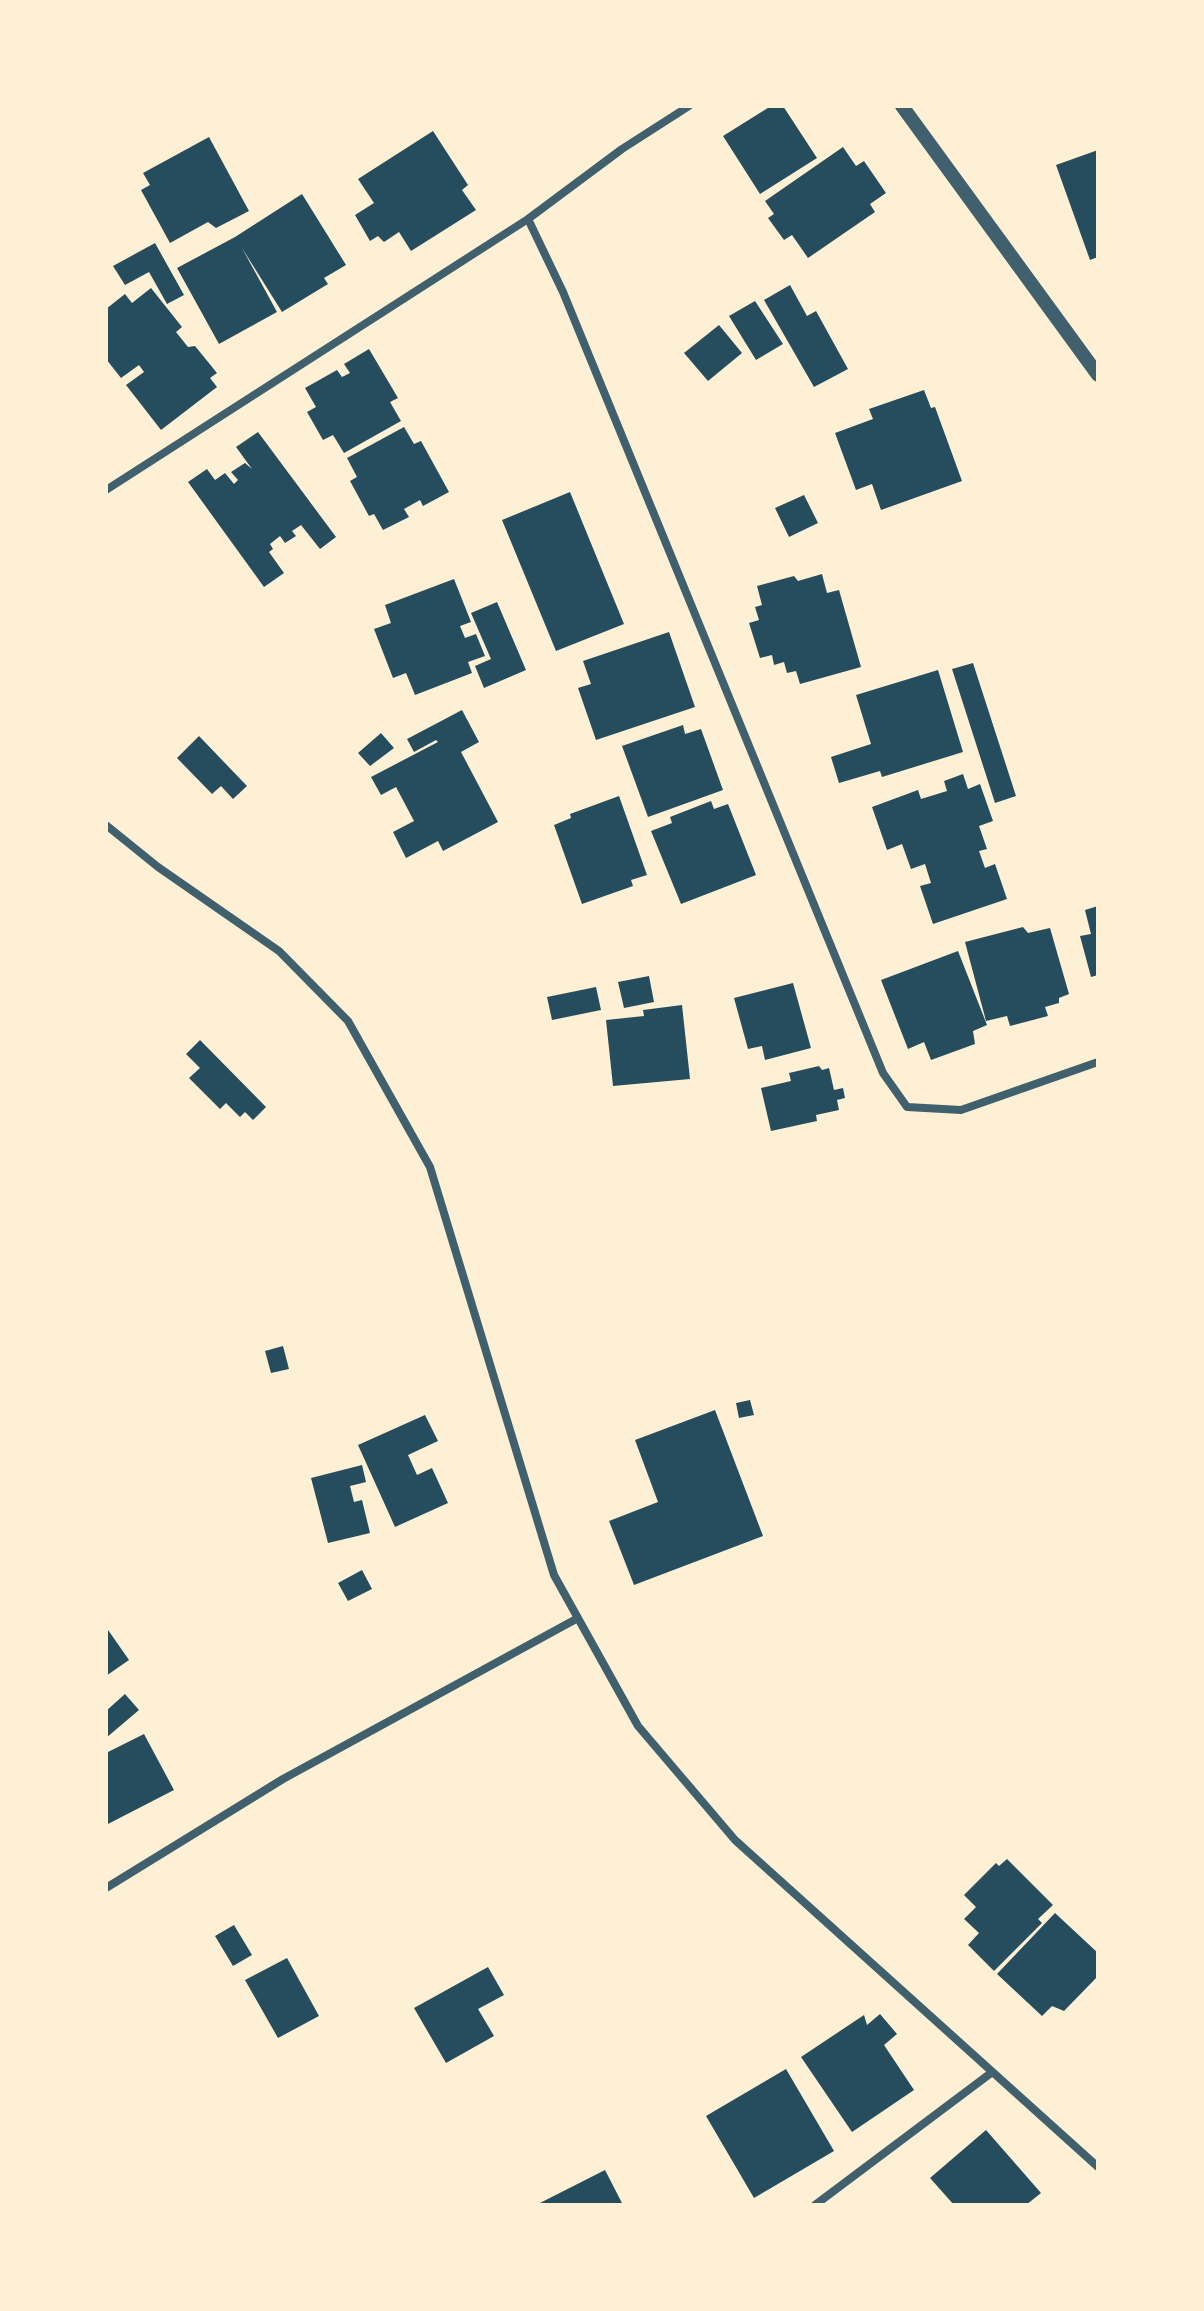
<!DOCTYPE html>
<html>
<head>
<meta charset="utf-8">
<style>
	body { margin:0 }
	#map { position:relative; width:1204px; height:2311px; overflow:hidden; background:#fdf0d5; font-family:Montserrat,sans-serif }
	canvas { display:block }
	.frame { position:absolute; inset:0; border:108px solid #fdf0d5; pointer-events:none }
</style>
</head>
<body>
<div id="map">
<canvas width="1204" height="2311"></canvas>
<div class="frame"></div>
</div>
<script>
const g = document.querySelector('canvas').getContext('2d');
g.lineJoin = 'round';
function paint(path, color) { g.fillStyle = color; g.fill(path, 'evenodd'); }
const shape = rows => new Path2D(rows.map(r => 'M' + r).join(''));
function strokePath(path, color, width, dash) { g.strokeStyle = color; g.lineWidth = width; g.lineCap = dash ? 'butt' : 'round'; g.setLineDash(dash || []); g.stroke(path); }
paint(shape([
	[771,106,783,106,817,158,760,194,723,136],
	[433,131,468,185,462,190,476,210,411,251,399,232,384,242,378,236,370,241,355,215,374,203,358,179],
	[209,137,249,211,216,228,208,222,170,243,141,190,150,185,143,173],
	[843,147,856,166,864,161,886,193,870,204,875,212,808,258,792,235,784,240,768,218,774,214,765,201],
	[1098,150,1098,257,1090,260,1056,165],
	[302,194,346,265,324,278,328,284,282,312,242,248,277,312,219,344,177,268,235,237],
	[155,243,184,295,167,304,149,272,125,285,113,266],
	[790,285,807,316,816,311,848,369,814,387,764,300],
	[151,288,182,327,176,332,188,347,195,346,217,373,210,378,217,387,161,430,126,385,144,372,139,365,121,378,106,359,106,309,125,294,132,303],
	[755,301,783,344,756,360,729,316],
	[719,325,742,353,708,381,684,353],
	[369,349,398,398,390,402,401,421,344,453,333,435,323,440,307,412,316,407,305,388,337,370,342,377,350,373,344,364],
	[924,390,931,408,935,407,962,481,881,510,872,484,856,490,835,433,873,419,869,409],
	[404,427,414,444,421,441,449,492,423,506,420,500,404,509,409,517,383,530,374,514,369,516,350,481,357,477,347,458],
	[258,432,336,537,320,549,301,525,292,531,296,536,285,543,280,536,270,544,273,549,269,552,284,573,264,587,188,482,207,469,215,480,225,473,234,484,238,480,231,472,245,463,252,469,236,447],
	[570,492,624,624,556,651,502,520],
	[804,495,818,523,789,537,775,508],
	[822,574,827,593,839,590,861,667,800,684,796,671,787,673,784,662,774,665,772,655,760,658,749,623,759,620,755,607,762,605,757,586,794,576,798,581],
	[454,579,471,622,460,626,465,638,476,634,485,656,468,662,472,673,415,695,406,673,393,678,374,629,391,623,385,605],
	[497,602,526,670,484,688,475,666,491,659,471,613],
	[669,632,695,707,596,740,578,688,591,684,583,661],
	[973,663,1016,796,995,803,952,669],
	[938,670,963,752,882,777,880,771,839,783,831,757,871,744,856,695],
	[462,710,479,742,461,752,498,822,443,851,438,841,406,858,393,832,414,821,396,787,381,795,371,777,438,742,436,740,414,752,407,739],
	[683,725,685,734,701,729,723,790,648,817,622,746],
	[381,733,394,748,370,766,358,753],
	[199,736,247,786,233,799,221,786,212,794,177,758],
	[963,774,968,789,980,784,993,821,979,826,987,849,979,851,985,868,995,864,1007,899,933,924,920,886,931,883,925,864,911,869,902,844,887,850,872,807,918,790,921,799,947,791,944,781],
	[619,796,647,875,631,880,633,886,582,904,554,825,571,818,570,814],
	[711,801,714,809,728,804,756,875,681,904,651,831,672,823,670,817],
	[1098,906,1098,975,1091,977,1080,936,1091,934,1085,910],
	[1023,927,1028,933,1050,928,1069,994,1059,998,1059,1003,1045,1007,1048,1016,1010,1026,1007,1016,986,1021,965,942],
	[958,951,987,1025,973,1031,975,1044,931,1060,924,1042,908,1049,881,980],
	[649,976,654,1002,624,1008,618,982],
	[793,983,811,1048,765,1060,762,1046,748,1049,734,998],
	[596,987,601,1010,552,1020,547,997],
	[682,1005,690,1079,613,1086,606,1020,644,1016,643,1010],
	[200,1040,266,1107,253,1120,245,1112,240,1117,226,1103,220,1109,189,1078,200,1068,186,1054],
	[819,1066,822,1070,829,1068,834,1090,843,1088,845,1098,837,1100,839,1110,816,1115,817,1121,771,1131,761,1088,791,1081,789,1073],
	[283,1346,289,1369,271,1373,265,1351],
	[750,1400,754,1415,739,1418,736,1403],
	[715,1410,763,1536,634,1585,609,1521,658,1502,635,1440],
	[425,1415,438,1441,408,1455,417,1475,432,1468,448,1503,395,1527,358,1445],
	[362,1465,366,1482,350,1486,354,1502,362,1500,370,1533,328,1543,311,1478],
	[362,1570,372,1589,348,1601,338,1583],
	[106,1627,129,1660,106,1676],
	[125,1694,139,1710,106,1738,106,1711],
	[144,1734,174,1790,106,1825,106,1753],
	[1007,1859,1053,1905,1038,1919,1042,1923,994,1971,968,1945,979,1933,964,1919,976,1907,964,1895,996,1863,999,1866],
	[1055,1913,1098,1953,1098,1976,1064,2011,1052,2006,1042,2016,997,1974],
	[234,1925,252,1955,233,1966,215,1936],
	[287,1958,319,2016,278,2038,245,1980],
	[488,1967,504,1995,478,2009,494,2036,446,2063,414,2008],
	[880,2014,897,2034,884,2045,914,2090,852,2132,801,2057,864,2015,867,2025],
	[786,2069,834,2151,754,2198,706,2116],
	[986,2130,1041,2193,1026,2205,954,2205,930,2178],
	[605,2170,623,2205,536,2205]
]), '#264d5e');
strokePath(shape([
	[528,219,563,292,883,1073,907,1107,961,1110,1098,1062],
	[106,490,528,219,622,149,689,106],
	[106,825,158,867,279,951,348,1021,430,1167,554,1575,638,1726,735,1840,1098,2167],
	[106,1888,283,1779,578,1618],
	[815,2205,991,2073]
]), '#3f606c', 8);
strokePath(shape([
	[902,106,1098,375]
]), '#3f606c', 14);
</script>
</body>
</html>
